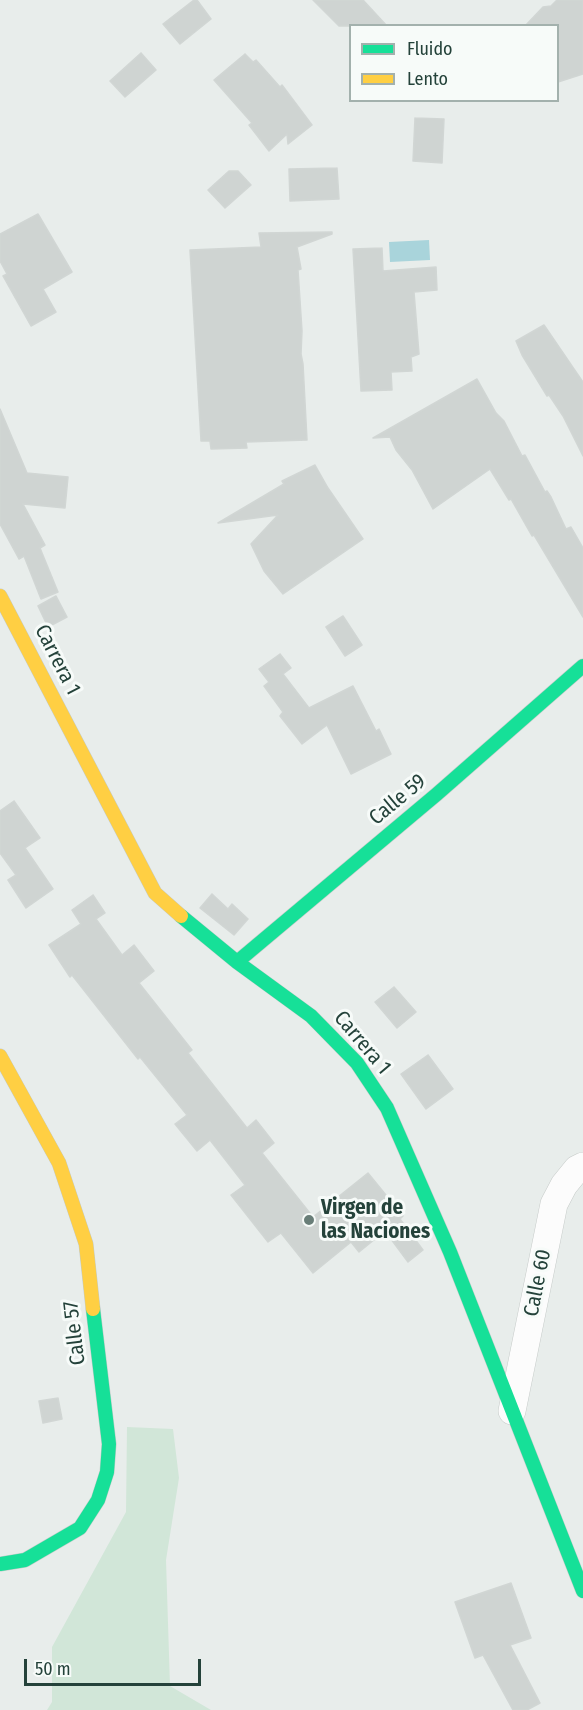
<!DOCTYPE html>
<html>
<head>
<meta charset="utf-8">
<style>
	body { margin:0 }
	#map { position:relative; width:583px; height:1710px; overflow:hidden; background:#e8edeb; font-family:"Fira Sans Condensed",sans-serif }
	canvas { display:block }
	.legend { position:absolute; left:349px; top:24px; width:210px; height:78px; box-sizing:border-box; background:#f7fbf9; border:2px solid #a3b1ad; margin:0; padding:8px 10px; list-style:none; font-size:18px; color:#24423a }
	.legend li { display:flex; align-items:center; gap:12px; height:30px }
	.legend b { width:30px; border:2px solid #a3b1ad }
	.scale { position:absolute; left:24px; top:1659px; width:177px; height:27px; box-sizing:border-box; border:3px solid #24423a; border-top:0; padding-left:8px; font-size:18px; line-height:21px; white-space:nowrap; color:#24423a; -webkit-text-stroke:4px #f7fbf9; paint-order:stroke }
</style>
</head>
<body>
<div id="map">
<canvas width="583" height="1710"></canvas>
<ul class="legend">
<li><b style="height:8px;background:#16e098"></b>Fluido</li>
<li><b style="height:8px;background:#ffcf43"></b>Lento</li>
</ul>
<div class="scale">50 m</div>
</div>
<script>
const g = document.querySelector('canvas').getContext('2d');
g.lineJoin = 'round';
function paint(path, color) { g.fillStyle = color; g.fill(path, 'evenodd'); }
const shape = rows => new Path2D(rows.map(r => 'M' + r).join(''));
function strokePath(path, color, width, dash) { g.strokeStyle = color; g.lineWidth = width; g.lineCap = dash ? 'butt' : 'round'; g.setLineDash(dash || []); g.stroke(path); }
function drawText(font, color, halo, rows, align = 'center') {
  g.font = font + ' "Fira Sans Condensed",sans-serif'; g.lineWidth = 6; g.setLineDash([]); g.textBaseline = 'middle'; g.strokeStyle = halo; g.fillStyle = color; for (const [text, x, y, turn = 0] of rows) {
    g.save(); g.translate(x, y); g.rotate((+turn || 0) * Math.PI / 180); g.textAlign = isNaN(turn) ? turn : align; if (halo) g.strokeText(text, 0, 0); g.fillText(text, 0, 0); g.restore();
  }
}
paint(shape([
	[127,1427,173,1429,179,1478,166,1560,170,1686,211,1710,47,1710,52,1702,52,1647,126,1512]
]), '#d1e6d8');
paint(shape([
	[429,240,430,260,390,262,389,242]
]), '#a9d4db');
const building = shape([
	[194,0,197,0,211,19,180,44,163,24,194,0],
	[313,0,363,0,387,26,339,26,313,0],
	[557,0,583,0,583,74,558,82,558,26,525,26,543,7,551,6,557,0],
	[141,53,156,70,125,97,110,81,141,53],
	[245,54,253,62,256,60,280,87,282,85,312,125,288,144,287,134,269,151,249,125,252,123,214,80,245,54],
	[415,118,444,119,442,163,413,161,415,118],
	[337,168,339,199,290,201,289,169,337,168],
	[229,171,238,171,251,185,225,208,208,190,229,171],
	[38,214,72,272,43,289,56,312,31,326,3,276,7,274,0,261,0,234,38,214],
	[332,232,332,234,297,247,301,269,298,270,302,331,301,354,303,364,307,440,246,442,247,448,211,449,210,441,201,441,190,250,261,247,259,233,332,232],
	[382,248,383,271,436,267,437,290,414,292,419,354,411,357,412,371,391,372,392,390,361,391,353,249,382,248],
	[544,325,583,382,583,456,563,416,549,395,547,396,522,355,516,341,544,325],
	[477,379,496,413,504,421,522,456,525,455,545,492,547,491,551,497,566,529,571,527,583,548,583,617,534,535,532,536,511,499,509,500,490,469,433,509,412,470,396,450,390,437,373,438,477,379],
	[0,409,27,473,68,477,65,508,23,504,45,545,40,548,58,592,41,599,24,556,19,559,0,524,0,409],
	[315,465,328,488,363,539,283,594,264,571,251,544,278,515,218,523,284,484,282,481,315,465],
	[56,596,67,617,48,627,38,606,56,596],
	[343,616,362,645,345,656,326,627,343,616],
	[280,654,291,668,283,674,309,708,353,686,376,731,379,729,391,754,351,774,327,725,302,744,280,716,283,712,264,686,269,682,259,669,280,654],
	[14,801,40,838,25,848,53,889,26,908,8,880,16,875,0,853,0,811,14,801],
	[212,894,228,909,232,904,248,919,234,935,200,908,212,894],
	[93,895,105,913,96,919,122,955,134,945,154,971,139,983,192,1050,188,1053,247,1128,256,1120,274,1143,262,1153,313,1217,368,1173,403,1216,400,1219,423,1250,408,1262,385,1231,359,1252,351,1242,313,1273,281,1233,268,1242,231,1195,245,1185,210,1140,197,1151,175,1124,187,1115,140,1057,138,1059,72,975,70,977,49,945,81,924,72,910,93,895],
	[394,987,416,1012,397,1028,375,1002,394,987],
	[428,1055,453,1089,426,1109,401,1074,428,1055],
	[58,1398,62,1419,43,1423,39,1401,58,1398],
	[511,1583,531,1638,510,1645,540,1703,527,1710,513,1710,483,1655,475,1658,455,1602,511,1583]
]);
paint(building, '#cfd4d2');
strokePath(building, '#d1d6d4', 1.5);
const street = shape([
	[512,1411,554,1204,564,1185,577,1169,583,1166]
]);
const fast = shape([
	[181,916,237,962,311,1016,357,1063,387,1108,450,1252,583,1591],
	[237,962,437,794,583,666],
	[0,1564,25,1560,80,1528,98,1500,107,1472,109,1444,93,1309]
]);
const slow = shape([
	[0,596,155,893,181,916],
	[0,1056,59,1163,86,1244,93,1309]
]);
strokePath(street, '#c5cac8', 28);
strokePath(fast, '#c3cbc8', 15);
strokePath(slow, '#c3cbc8', 15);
strokePath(street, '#fcfcfc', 27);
strokePath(fast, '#16e098', 14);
strokePath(slow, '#ffcf43', 14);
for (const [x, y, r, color] of [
	[309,1220,6,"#697e78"]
]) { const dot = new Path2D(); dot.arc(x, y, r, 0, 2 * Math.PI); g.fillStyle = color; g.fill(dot); strokePath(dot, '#f7fbf9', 2); }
drawText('21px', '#24423a', '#f7fbf9', [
	["Carrera 1",57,660,63],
	["Calle 59",398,800,-40],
	["Carrera 1",362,1043,50],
	["Calle 60",538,1283,-79],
	["Calle 57",75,1333,-97]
]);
drawText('bold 21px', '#24423a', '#f7fbf9', [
	["Virgen de",321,1208],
	["las Naciones",321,1232]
], 'left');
</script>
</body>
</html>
